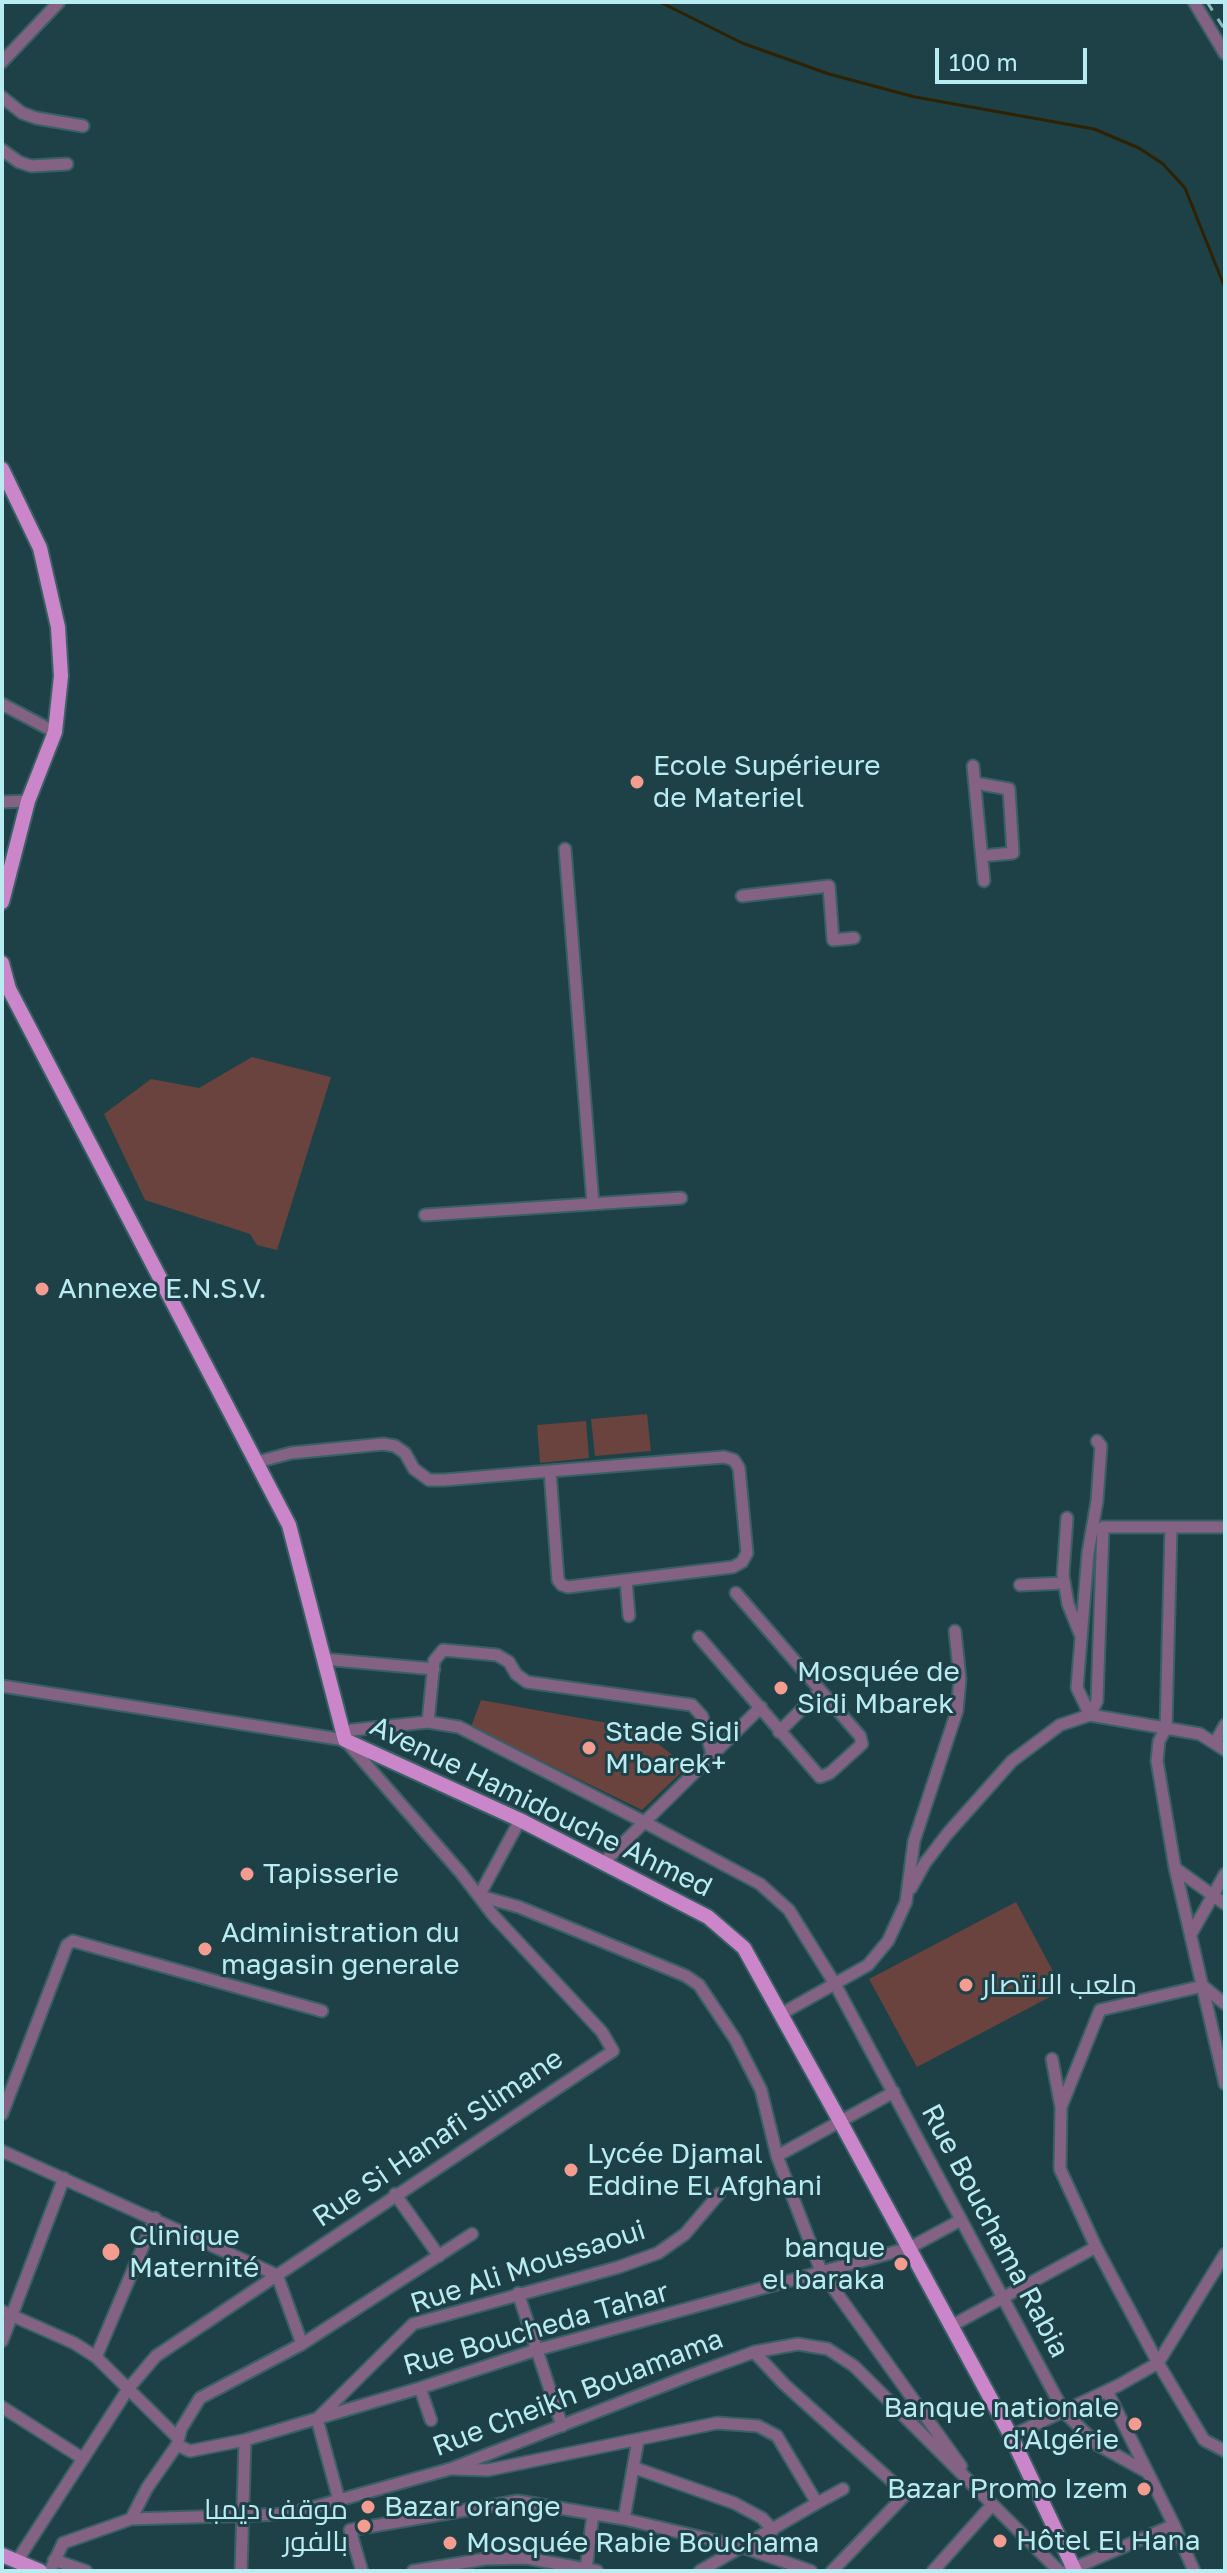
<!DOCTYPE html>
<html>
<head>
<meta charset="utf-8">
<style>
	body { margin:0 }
	#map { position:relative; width:1227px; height:2573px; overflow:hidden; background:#1d4146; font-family:"Golos Text",sans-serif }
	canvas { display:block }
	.frame { position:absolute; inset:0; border:4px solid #b9ebf2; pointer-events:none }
	.scale { position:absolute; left:935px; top:48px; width:152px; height:36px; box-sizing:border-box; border:4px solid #b9ebf2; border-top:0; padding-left:10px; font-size:24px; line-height:28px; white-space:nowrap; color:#b9ebf2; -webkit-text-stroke:6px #1d4146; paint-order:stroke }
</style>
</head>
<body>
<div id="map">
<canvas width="1227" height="2573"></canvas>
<div class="frame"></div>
<div class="scale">100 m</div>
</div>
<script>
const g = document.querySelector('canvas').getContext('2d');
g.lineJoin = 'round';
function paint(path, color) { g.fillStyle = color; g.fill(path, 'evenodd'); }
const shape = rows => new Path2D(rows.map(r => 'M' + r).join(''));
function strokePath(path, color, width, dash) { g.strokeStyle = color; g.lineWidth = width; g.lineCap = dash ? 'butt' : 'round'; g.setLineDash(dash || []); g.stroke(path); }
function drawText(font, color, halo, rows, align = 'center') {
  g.font = font + ' "Golos Text",Cairo,sans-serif'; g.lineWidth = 6; g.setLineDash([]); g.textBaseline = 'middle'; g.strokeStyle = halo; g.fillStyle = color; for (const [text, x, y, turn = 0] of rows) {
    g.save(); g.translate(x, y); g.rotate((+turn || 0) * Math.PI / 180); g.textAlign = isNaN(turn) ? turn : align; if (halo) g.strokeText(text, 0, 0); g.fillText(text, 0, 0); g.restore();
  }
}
paint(shape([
	[252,1057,331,1077,277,1250,257,1245,250,1234,145,1200,104,1114,151,1079,199,1088],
	[647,1414,651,1451,595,1456,591,1419],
	[586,1421,589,1458,540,1463,537,1425],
	[481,1700,640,1729,687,1767,642,1810,471,1727],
	[1016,1902,1063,1990,917,2067,869,1979]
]), '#6a433e');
strokePath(shape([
	[660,2,742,43,829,74,915,97,1094,129,1139,148,1163,164,1185,188,1225,288]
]), '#2f2202', 3);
const minor = shape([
	[1194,2,1225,54],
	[2,62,59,2],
	[2,97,22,113,36,118,83,126],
	[2,150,19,162,31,166,67,164],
	[2,704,55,732],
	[973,766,984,881],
	[975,783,1009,789,1013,853,982,856],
	[2,802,28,801],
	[565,849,593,1204],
	[742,896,829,886,833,940,854,938],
	[425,1215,681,1198],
	[257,1462,291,1453,383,1444,395,1446,405,1453,414,1469,429,1480,444,1480,550,1471,724,1457,734,1460,739,1468,747,1553,742,1562,733,1567,568,1587,562,1585,558,1580,550,1471],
	[1067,1518,1063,1575,1068,1604,1080,1634],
	[1171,1527,1166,1728,1159,1741,1157,1761,1175,1868,1225,2084],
	[626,1580,629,1616],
	[1020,1585,1064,1583],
	[699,1637,820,1777,830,1773,862,1744,860,1736,736,1593],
	[323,1659,434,1669],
	[2,1686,345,1740,461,1873,493,1915,602,2032,613,2051,156,2356,128,2389,17,2561],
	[1090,1715,1097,1701,1103,1527,1225,1527],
	[1090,1715,1077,1688,1088,1553,1097,1501,1101,1446,1097,1441],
	[343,1731,428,1722],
	[779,1732,819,1692],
	[1215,1743,1225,1725],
	[712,1754,702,1716,692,1705,527,1682,516,1674,509,1662,497,1655,443,1650,434,1661,428,1722,459,1727,644,1822,760,1884,789,1910,835,1984,1064,2412,1098,2445,1145,2471],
	[603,1863,761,1707],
	[1175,1868,1225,1904],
	[911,1888,925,1863,948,1833,1012,1761,1060,1725,1090,1715,1200,1734,1225,1750],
	[479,1896,520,1820],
	[480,1896,519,1907,686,1976,699,1985,735,2039,761,2090,777,2156,821,2271,961,2466],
	[1191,1934,1225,1874],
	[1225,2004,1203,1986,1100,2010,1061,2107,1060,2169,1096,2247,1158,2363,1204,2440,1225,2451],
	[781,2014,868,1965,888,1941,906,1902,914,1841,957,1711,960,1679,955,1631],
	[1052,2059,1061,2107],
	[2,2114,67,1945,73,1941,322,2011],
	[2,2151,277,2275,302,2344],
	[777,2156,894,2092],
	[395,2194,439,2256],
	[518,2293,562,2426],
	[2,2311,74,2343,96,2357,177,2437],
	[951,2326,1096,2247],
	[2,2341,64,2178],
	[754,2352,784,2384,906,2494,832,2571],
	[96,2357,155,2218],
	[420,2388,431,2420],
	[1107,2391,1174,2525,1194,2571],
	[2,2407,82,2458],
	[1011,2436,1119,2385,1158,2363,1225,2254],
	[177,2445,190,2451,245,2440,420,2388,536,2350,909,2248,961,2220],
	[635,2468,734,2503,762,2518,773,2530],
	[454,2469,488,2470,717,2423,758,2426,777,2436,817,2503,700,2571],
	[339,2500,317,2419,413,2324,619,2267,658,2253,685,2234,719,2194],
	[817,2503,843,2489],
	[131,2519,147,2488,177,2445,181,2429,200,2398,302,2344,472,2234],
	[624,2519,638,2440],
	[54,2560,86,2571],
	[586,2569,593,2514],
	[50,2571,63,2543,131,2519,289,2514,450,2469,691,2375,754,2352,798,2344,828,2349,854,2366,1059,2571],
	[241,2571,245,2440],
	[362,2571,350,2530,518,2501,624,2519,742,2547,811,2571],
	[413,2571,485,2559,526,2558,597,2571],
	[933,2571,992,2505],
	[1067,2571,1174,2525]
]);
const major = shape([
	[2,469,40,548,58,627,61,676,55,732,28,801,2,902],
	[2,963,9,989,289,1525,345,1740,520,1820,708,1917,744,1948,840,2121,1011,2436,1075,2571],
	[2,2555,40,2571]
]);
strokePath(minor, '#396065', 15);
strokePath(major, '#396065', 18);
strokePath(minor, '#846283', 11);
strokePath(major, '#cb86ca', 14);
strokePath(shape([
	[1207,2,1225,30]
]), '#8ab8be', 3, [10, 10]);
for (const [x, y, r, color] of [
	[637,782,8,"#f59c91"],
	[42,1289,8,"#f59c91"],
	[781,1688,8,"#f59c91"],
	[589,1748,8,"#f59c91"],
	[247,1874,8,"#f59c91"],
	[205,1949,8,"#f59c91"],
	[966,1985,8,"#f59c91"],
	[571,2170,8,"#f59c91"],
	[111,2252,10,"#f59c91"],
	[901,2264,8,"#f59c91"],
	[1135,2424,8,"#f59c91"],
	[1144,2489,8,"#f59c91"],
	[368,2507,8,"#f59c91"],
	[364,2526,8,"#f59c91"],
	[1000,2541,8,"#f59c91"],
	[450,2543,8,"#f59c91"]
]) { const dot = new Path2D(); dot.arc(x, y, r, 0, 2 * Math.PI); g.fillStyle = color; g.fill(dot); strokePath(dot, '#1d4146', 3); }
drawText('28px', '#b9ebf2', '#1d4146', [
	["Ecole Supérieure",653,766],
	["de Materiel",653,798],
	["Annexe E.N.S.V.",58,1289],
	["Mosquée de",797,1672],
	["Sidi Mbarek",797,1704],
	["Stade Sidi",605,1732],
	["M'barek+",605,1764],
	["Tapisserie",263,1874],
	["Administration du",221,1933],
	["magasin generale",221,1965],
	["ملعب الانتصار",982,1985],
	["Lycée Djamal",587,2154],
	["Eddine El Afghani",587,2186],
	["Clinique",129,2236],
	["Maternité",129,2268],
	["banque",885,2248,"right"],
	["el baraka",885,2280,"right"],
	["Banque nationale",1119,2408,"right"],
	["d'Algérie",1119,2440,"right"],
	["Bazar Promo Izem",1128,2489,"right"],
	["Bazar orange",384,2507],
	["موقف ديمبا",348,2510,"right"],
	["بالفور",348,2542,"right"],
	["Hôtel El Hana",1016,2541],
	["Mosquée Rabie Bouchama",466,2543]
], 'left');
drawText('28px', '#b9ebf2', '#1d4146', [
	["Avenue Hamidouche Ahmed",541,1807,26],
	["Rue Si Hanafi Slimane",438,2138,-34],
	["Rue Bouchama Rabia",995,2231,62],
	["Rue Ali Moussaoui",528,2267,-18],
	["Rue Boucheda Tahar",536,2329,-16],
	["Rue Cheikh Bouamama",578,2393,-21]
]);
</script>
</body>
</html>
